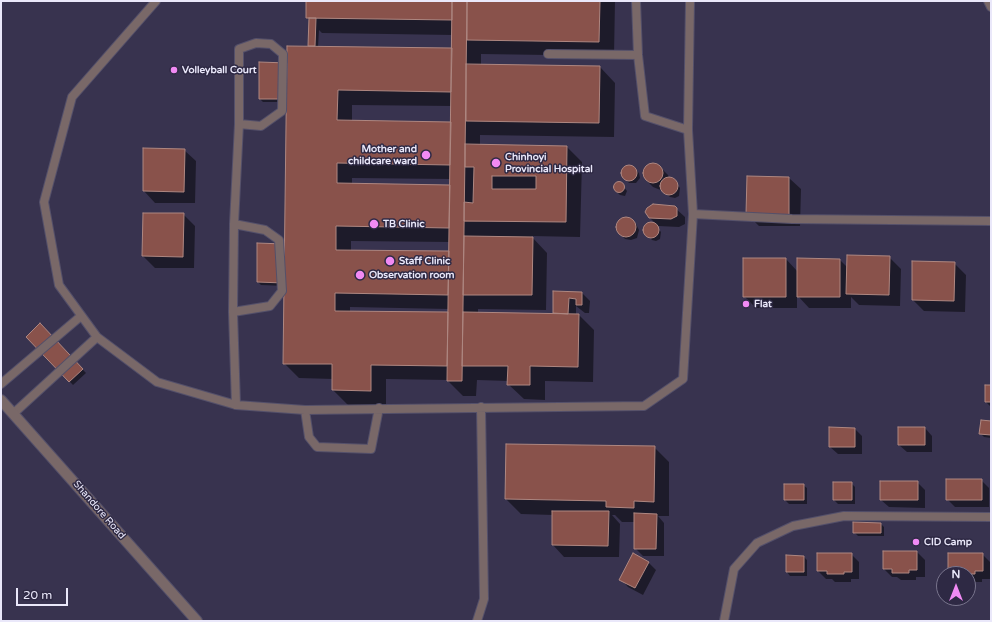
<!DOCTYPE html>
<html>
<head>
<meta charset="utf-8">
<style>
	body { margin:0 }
	#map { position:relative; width:992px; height:622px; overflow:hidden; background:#38334f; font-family:"Varela Round",sans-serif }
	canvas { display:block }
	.frame { position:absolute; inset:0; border:2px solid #eae8fa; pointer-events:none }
	.north { position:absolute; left:936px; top:566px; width:40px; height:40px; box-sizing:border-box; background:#2e2944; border:1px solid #79758d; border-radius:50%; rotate:0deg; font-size:11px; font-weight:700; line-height:16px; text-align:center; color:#eae8fa }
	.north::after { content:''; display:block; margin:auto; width:14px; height:18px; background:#f18af4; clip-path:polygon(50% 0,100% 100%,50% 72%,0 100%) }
	.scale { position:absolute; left:16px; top:588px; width:52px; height:18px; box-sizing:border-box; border:2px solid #eae8fa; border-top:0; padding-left:5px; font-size:12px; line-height:14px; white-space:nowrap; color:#eae8fa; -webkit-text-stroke:3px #2e2944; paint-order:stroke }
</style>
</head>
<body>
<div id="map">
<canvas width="992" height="622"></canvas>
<div class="frame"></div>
<div class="north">N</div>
<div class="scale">20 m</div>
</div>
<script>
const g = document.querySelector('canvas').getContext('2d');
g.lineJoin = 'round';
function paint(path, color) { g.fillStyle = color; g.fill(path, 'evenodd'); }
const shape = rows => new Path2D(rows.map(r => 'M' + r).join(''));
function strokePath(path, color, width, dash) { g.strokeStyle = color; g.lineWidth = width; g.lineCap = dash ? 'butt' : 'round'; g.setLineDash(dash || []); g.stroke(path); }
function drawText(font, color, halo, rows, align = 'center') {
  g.font = font + ' "Varela Round",sans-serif'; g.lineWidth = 3; g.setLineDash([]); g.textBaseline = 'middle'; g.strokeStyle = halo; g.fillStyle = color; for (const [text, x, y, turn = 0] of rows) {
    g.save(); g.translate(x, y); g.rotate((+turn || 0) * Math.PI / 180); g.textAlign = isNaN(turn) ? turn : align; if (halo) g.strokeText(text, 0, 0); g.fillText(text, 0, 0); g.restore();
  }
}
paint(shape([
	[307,1,615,1,614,56,481,54,481,65,600,67,615,83,614,137,480,135,480,146,567,147,582,162,580,237,531,236,547,253,546,310,478,309,478,314,556,315,554,313,554,292,582,293,590,301,589,313,585,313,576,306,576,315,579,315,594,330,593,382,545,381,545,400,524,399,508,384,509,381,477,380,476,396,463,396,447,380,386,379,386,406,348,405,333,390,333,379,299,378,284,363,285,286,261,285,258,282,284,244,285,246,287,102,263,102,260,99,286,64,311,47,309,46,310,21,307,18],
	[319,30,322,33,453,35,453,49,318,47],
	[352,105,452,106,452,123,352,121],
	[352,178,451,179,451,186,352,184],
	[351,241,450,242,450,253,351,251],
	[350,307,449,309,449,314,350,312],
	[184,150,196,161,195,203,155,203,144,191],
	[654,164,660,167,668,175,670,180,673,180,677,184,680,188,679,196,675,198,670,197,663,191,653,187,645,179,643,173,646,167],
	[627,166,631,166,639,173,640,178,636,183,629,183,622,175,623,169],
	[789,178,801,189,800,226,759,226,747,214],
	[618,183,621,183,627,191,625,196,620,195,614,189],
	[674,207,685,217,685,224,679,227,658,226,650,218],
	[183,214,195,226,194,268,155,268,143,256],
	[624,219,632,220,636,224,639,230,637,238,631,240,625,239,617,230,618,224],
	[650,223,657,225,655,225,661,232,660,239,656,241,652,240,644,231,645,227],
	[889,257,901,269,900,306,859,305,851,297,851,308,809,308,797,295,797,308,756,308,744,296,786,259,798,272,840,260,848,268],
	[954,263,966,275,965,312,924,311,913,300],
	[40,324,86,373,73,385,27,337],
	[991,386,991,407,986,402],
	[991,422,991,438,984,437,980,433],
	[925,428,932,436,932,452,907,452,899,445],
	[855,429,862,436,862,454,838,454,830,447],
	[507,445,654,447,669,462,669,516,658,516,664,523,664,556,643,556,635,548,635,522,622,522,615,515,612,515,620,524,619,557,564,557,553,545,553,515,521,514,506,499],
	[981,480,989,488,989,507,955,507,947,499],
	[917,482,925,490,925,508,889,507,881,500],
	[851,483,855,487,855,504,838,504,834,500],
	[803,485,807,488,807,504,789,504,785,500],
	[881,524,884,527,884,536,858,536,854,532],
	[917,552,925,560,925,577,916,577,916,580,901,580,897,577,892,577,884,569],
	[851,554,859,562,859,579,851,579,851,582,835,582,832,579,826,579,818,571],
	[982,554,990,562,990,579,982,579,982,582,968,582,968,574,953,574,949,571],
	[634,555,649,563,656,570,643,595,628,587,621,579],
	[787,556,804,557,807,560,807,576,790,576,787,572]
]), '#0007');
const building = shape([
	[306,1,452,1,452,20,306,18,306,1],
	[452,1,467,1,462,381,447,381,452,1],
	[467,1,600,1,599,42,467,40,467,1],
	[309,18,316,18,315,46,308,46,309,18],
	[287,46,452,48,451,92,338,90,337,120,451,122,450,165,337,163,337,183,450,185,449,228,336,226,336,250,449,251,448,295,335,293,335,311,448,312,447,366,371,365,371,391,332,390,332,364,283,364,287,46],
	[259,62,287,63,286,99,259,99,259,62],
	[466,64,600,66,599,123,466,121,466,64],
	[465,144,567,146,566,222,464,221,464,202,473,203,474,167,465,167,465,144],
	[492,176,536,176,536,189,492,189,492,176],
	[143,148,185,149,184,192,143,191,143,148],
	'643 173a10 10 0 1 1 20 0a10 10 0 1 1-20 0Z',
	'621 173a8 8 0 1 1 16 0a8 8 0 1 1-16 0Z',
	[747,176,789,177,789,215,746,214,747,176],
	'660 186a9 9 0 1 1 18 0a9 9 0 1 1-18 0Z',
	'613.5 187a5.5 5.5 0 1 1 11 0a5.5 5.5 0 1 1-11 0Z',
	[653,204,675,206,677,208,677,216,671,219,649,218,645,212,647,208,653,204],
	[143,213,184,213,183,257,142,256,143,213],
	'616 227a10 10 0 1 1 20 0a10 10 0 1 1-20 0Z',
	'643 230a8 8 0 1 1 16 0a8 8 0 1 1-16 0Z',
	[464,236,533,237,532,295,463,295,464,236],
	[257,243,284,244,284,283,257,282,257,243],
	[847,255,890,256,889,295,846,294,847,255],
	[743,258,786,258,786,297,743,297,743,258],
	[797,258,840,259,840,297,797,297,797,258],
	[912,261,955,262,954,301,912,300,912,261],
	[553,291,582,292,582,305,576,305,576,299,569,298,568,314,553,313,553,291],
	[463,312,579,314,578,367,530,366,530,385,507,385,508,366,462,366,463,312],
	[40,323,83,369,69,382,26,337,40,323],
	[985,385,991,385,991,402,985,402,985,385],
	[981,420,991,421,991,435,979,434,981,420],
	[829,427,855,428,855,447,829,447,829,427],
	[898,427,925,427,925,445,898,445,898,427],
	[506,444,655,446,654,502,634,501,634,508,606,507,606,501,505,499,506,444],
	[946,479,982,479,982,500,946,500,946,479],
	[880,481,918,481,918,500,880,500,880,481],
	[833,482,852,482,852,500,833,500,833,482],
	[784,484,804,484,804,500,784,500,784,484],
	[552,511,609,511,608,546,552,545,552,511],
	[634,513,657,514,656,549,634,549,634,513],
	[853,522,881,523,881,533,853,533,853,522],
	[883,551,917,551,917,570,909,570,909,573,892,573,892,569,883,569,883,551],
	[633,553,649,562,635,588,619,580,633,553],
	[817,553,852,553,852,572,844,572,844,574,827,574,827,571,817,571,817,553],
	[948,553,983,553,983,571,975,571,975,574,958,574,958,571,948,571,948,553],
	[786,555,804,556,804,572,786,572,786,555]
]);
paint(building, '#89524b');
strokePath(building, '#ae8781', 1);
const service = shape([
	[156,1,72,97,44,202,59,285,97,337,157,382,236,405,305,410,644,406,683,379,693,214,688,130,690,1],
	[636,1,638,55,645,116,688,130],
	[988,1,991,7],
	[548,54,638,55],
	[693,214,792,219,991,221],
	[233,312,270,306,282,291,279,240,265,230,234,224],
	[1,384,81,316],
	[236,405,233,312,234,224,239,124,239,49,256,43,271,44,283,54,282,111,261,126,239,124],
	[305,410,309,437,317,447,371,449,379,408],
	[14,413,97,337],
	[477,621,484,599,481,407],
	[724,621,734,569,757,543,793,526,844,516,991,517]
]);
const tertiary = shape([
	[1,400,197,621]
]);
strokePath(service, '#54506a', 10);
strokePath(tertiary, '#54506a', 12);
strokePath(service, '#796868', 8);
strokePath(tertiary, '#796868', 10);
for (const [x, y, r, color] of [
	[174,70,4,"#f18af4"],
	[426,155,5,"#f18af4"],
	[496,163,5,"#f18af4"],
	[374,224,5,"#f18af4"],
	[390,261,5,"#f18af4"],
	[360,275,5,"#f18af4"],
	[746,304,4,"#f18af4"],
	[916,542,4,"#f18af4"]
]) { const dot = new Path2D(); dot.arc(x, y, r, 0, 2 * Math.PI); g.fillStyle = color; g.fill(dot); strokePath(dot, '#2e2944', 1.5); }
drawText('bold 10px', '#eae8fa', '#2e2944', [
	["Volleyball Court",182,70],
	["Mother and",417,149,"right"],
	["childcare ward",417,161,"right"],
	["Chinhoyi",505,157],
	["Provincial Hospital",505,169],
	["TB Clinic",383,224],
	["Staff Clinic",399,261],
	["Observation room",369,275],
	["Flat",754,304],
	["CID Camp",924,542]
], 'left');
drawText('10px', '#eae8fa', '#2e2944', [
	["Shandore Road",99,510,49]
]);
</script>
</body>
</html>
